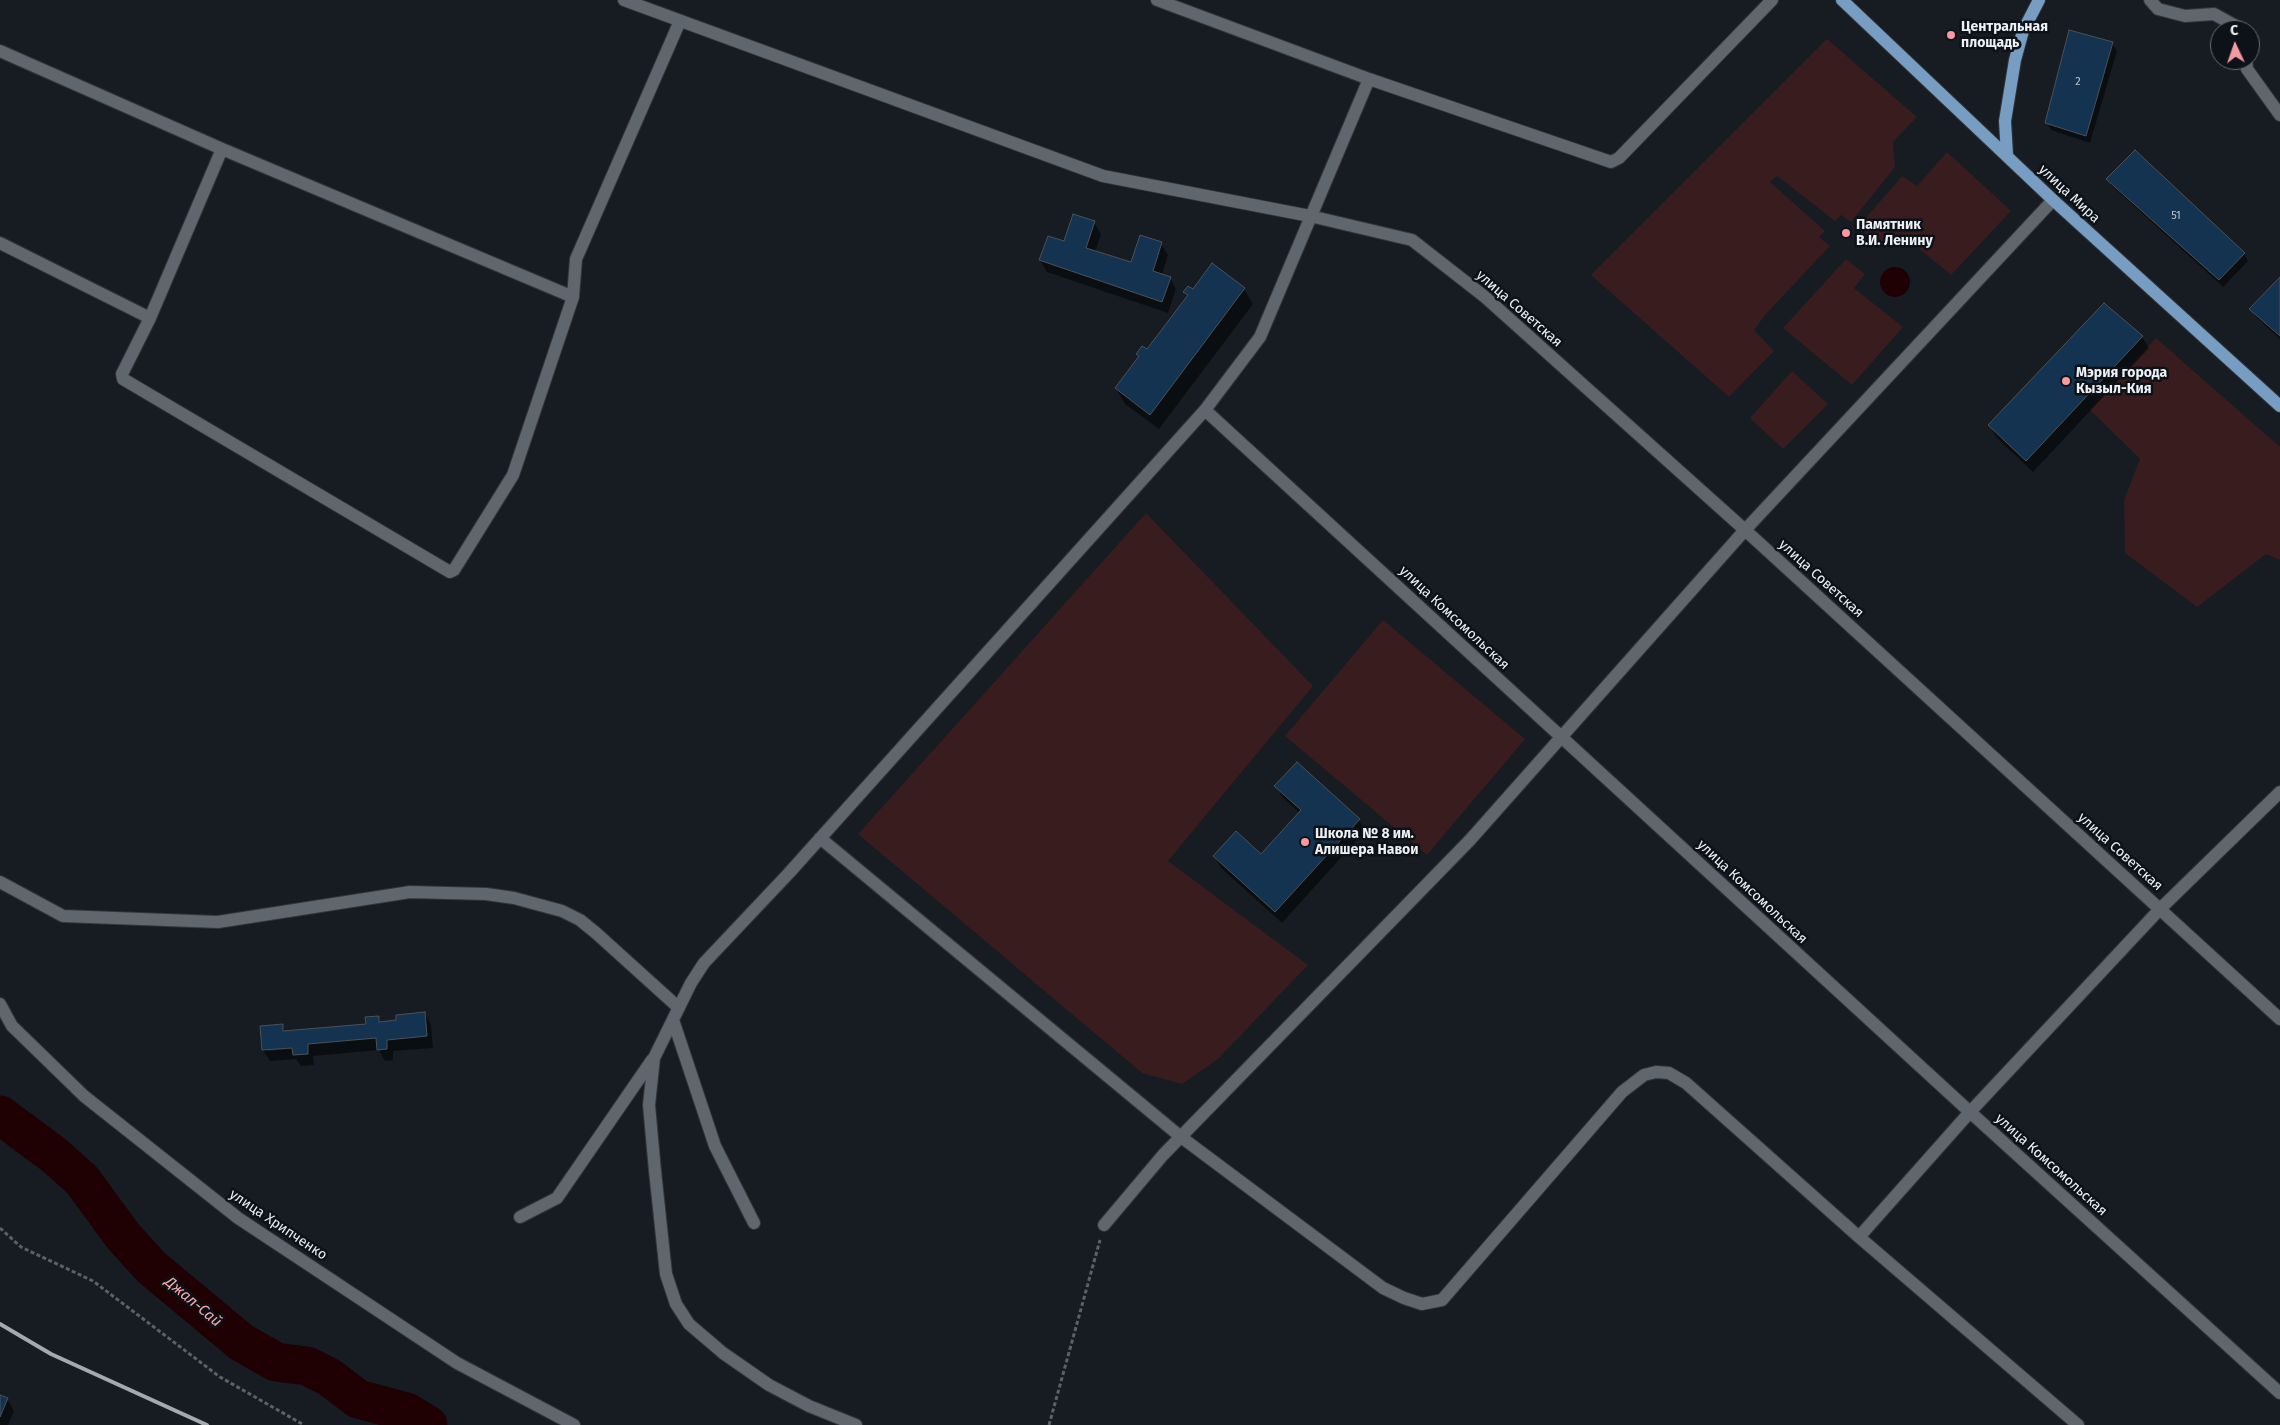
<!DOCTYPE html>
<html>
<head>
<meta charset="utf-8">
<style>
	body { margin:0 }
	#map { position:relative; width:2280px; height:1425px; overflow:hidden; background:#161c21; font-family:"Fira Sans",sans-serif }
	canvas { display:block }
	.north { position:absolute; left:2210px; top:20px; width:50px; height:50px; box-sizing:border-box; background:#0d1218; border:1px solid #676b70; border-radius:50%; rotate:357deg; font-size:14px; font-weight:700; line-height:20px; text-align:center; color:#edf1f5 }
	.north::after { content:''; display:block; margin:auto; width:18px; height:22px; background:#f49b9f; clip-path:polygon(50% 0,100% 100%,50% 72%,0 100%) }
</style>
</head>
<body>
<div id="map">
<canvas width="2280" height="1425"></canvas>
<div class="north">С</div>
</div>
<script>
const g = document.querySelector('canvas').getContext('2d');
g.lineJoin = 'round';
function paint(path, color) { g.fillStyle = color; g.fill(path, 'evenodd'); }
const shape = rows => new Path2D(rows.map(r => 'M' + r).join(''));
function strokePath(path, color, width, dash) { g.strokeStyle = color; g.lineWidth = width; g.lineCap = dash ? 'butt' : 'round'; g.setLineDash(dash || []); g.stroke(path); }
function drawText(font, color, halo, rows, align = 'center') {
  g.font = font + ' "Fira Sans",sans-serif'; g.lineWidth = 5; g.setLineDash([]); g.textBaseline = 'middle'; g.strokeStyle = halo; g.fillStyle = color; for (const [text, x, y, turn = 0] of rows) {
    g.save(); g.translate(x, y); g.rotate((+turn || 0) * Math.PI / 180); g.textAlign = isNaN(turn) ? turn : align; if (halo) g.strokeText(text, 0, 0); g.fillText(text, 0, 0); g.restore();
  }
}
paint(shape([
	[1827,39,1917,117,1893,142,1895,167,1851,222,1841,215,1835,221,1777,176,1770,182,1825,231,1819,237,1830,246,1766,314,1754,330,1774,351,1729,397,1591,275],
	[1947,152,2011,211,1951,275,1900,233,1886,249,1858,227,1902,176,1917,186],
	[1846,259,1865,274,1854,288,1903,327,1852,385,1783,328],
	[2156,338,2280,447,2280,560,2266,554,2197,607,2125,553,2124,500,2140,459,2090,410],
	[1792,371,1828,404,1783,449,1750,418],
	[1146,513,1313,686,1168,861,1308,965,1218,1059,1182,1084,1142,1073,858,834],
	[1383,620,1525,739,1427,855,1285,736]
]), '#381c1e');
paint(shape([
	'1880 282a15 15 0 1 1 30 0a15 15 0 1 1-30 0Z'
]), '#1f0003');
paint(shape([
	[2112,43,2117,51,2090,143,2051,130,2046,122],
	[2107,179,2244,253,2248,261,2223,287,2112,186],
	[1094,222,1101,234,1095,252,1132,264,1161,244,1168,255,1162,275,1170,278,1176,289,1168,313,1047,272,1040,260],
	[1213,265,1244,289,1253,304,1159,429,1125,404,1116,388,1139,358,1137,354,1147,351,1188,297,1185,292,1193,291],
	[2280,278,2280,339,2255,316,2251,309],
	[2104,305,2142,337,2149,348,2033,472,1996,437,1990,426],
	[1276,787,1359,820,1365,831,1282,923,1221,868,1214,856,1261,856,1300,813,1283,798],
	[425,1014,431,1025,433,1048,393,1051,393,1060,385,1061,379,1050,313,1056,314,1065,301,1066,296,1059,270,1061,263,1050,282,1025,286,1032,367,1025,378,1017,382,1023,397,1021],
	[298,1046,298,1048,267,1051,267,1049],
	[0,1397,7,1399,14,1411,8,1425,0,1425]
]), '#0007');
strokePath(shape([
	[0,1115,54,1155,82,1180,123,1236,151,1267,241,1342,276,1362,307,1366,329,1377,358,1399,407,1412,428,1425]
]), '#1f0003', 39);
const building = shape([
	[2069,30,2113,42,2086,136,2045,123,2069,30],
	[2135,150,2245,253,2219,280,2106,179,2135,150],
	[1073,214,1095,221,1086,248,1131,262,1140,235,1162,242,1153,271,1171,277,1162,302,1039,260,1048,236,1064,241,1073,214],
	[1212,263,1245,288,1150,415,1115,388,1139,356,1136,354,1142,346,1147,349,1188,295,1183,292,1188,286,1193,289,1212,263],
	[2280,277,2280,336,2249,309,2280,277],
	[2104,303,2143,336,2026,461,1988,425,2104,303],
	[1297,762,1360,819,1275,912,1213,856,1236,831,1261,854,1301,810,1274,786,1297,762],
	[425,1012,427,1036,387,1040,387,1049,377,1050,376,1038,308,1044,308,1054,293,1055,292,1048,262,1050,260,1026,283,1024,283,1031,366,1024,365,1017,379,1016,379,1022,396,1020,396,1015,425,1012],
	[0,1395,8,1398,0,1417,0,1395]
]);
paint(building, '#143351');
strokePath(building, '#4b5158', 1);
const minor = shape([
	[624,0,1103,176,1310,216,1412,240,1485,297,1745,530,2280,1019],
	[1157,0,1369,79,1611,162,1619,158,1772,0],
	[2150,0,2158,9,2185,16,2214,14,2243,30],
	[0,51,222,149,573,297],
	[2246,60,2247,69,2280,115],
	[222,149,150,318,122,374,123,379,450,572,454,570,513,475,573,297,576,259,680,21],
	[0,243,150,318],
	[1205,410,1970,1112,2280,1393],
	[820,838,1181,1137,1383,1288,1404,1298,1422,1304,1442,1300,1622,1092,1644,1075,1656,1072,1669,1073,1686,1083,1859,1237,2078,1425],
	[0,882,63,916,218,922,410,892,486,894,514,898,562,911,580,920,596,933,679,1008],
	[0,1004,12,1026,84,1096,238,1218,457,1363,574,1425],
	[673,1020,715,1146,754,1223],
	[520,1217,557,1198,652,1060],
	[1104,1225,1163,1155,1470,840,1745,530,2053,200],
	[1859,1237,1970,1112,2160,909,2280,792],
	[856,1425,809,1406,769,1385,723,1353,689,1324,676,1304,666,1274,655,1171,649,1105,654,1058,691,983,704,963,789,873,1205,410,1260,337,1369,79]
]);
const major = shape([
	[1842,0,2053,200,2280,406],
	[2007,155,2005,121,2015,60,2023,31,2039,0]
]);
strokePath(minor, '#32353a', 14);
strokePath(major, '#32353a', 14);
strokePath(shape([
	[0,1228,21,1247,93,1281,220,1377,304,1425],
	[1049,1425,1100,1240]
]), '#5c6166', 3, [4, 2.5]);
strokePath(minor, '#5f666d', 12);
strokePath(major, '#789dc3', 12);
strokePath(shape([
	[0,1324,51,1354,207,1425]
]), '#a5a9ae', 4);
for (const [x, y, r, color] of [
	[1951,35,5,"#f49b9f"],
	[1846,233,5,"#f49b9f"],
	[2066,381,5,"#f49b9f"],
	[1305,842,5,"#f49b9f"]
]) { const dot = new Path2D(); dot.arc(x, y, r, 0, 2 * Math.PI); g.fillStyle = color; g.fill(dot); strokePath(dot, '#0d1218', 2); }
drawText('11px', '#b7c2cc', null, [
	["2",2078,82],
	["51",2176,216]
]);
drawText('bold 14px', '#edf1f5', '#0d1218', [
	["Центральная",1961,27],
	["площадь",1961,43],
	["Памятник",1856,225],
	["В.И. Ленину",1856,241],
	["Мэрия города",2076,373],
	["Кызыл-Кия",2076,389],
	["Школа № 8 им.",1315,834],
	["Алишера Навои",1315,850]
], 'left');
drawText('14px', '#edf1f5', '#0d1218', [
	["улица Мира",2069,194,43],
	["улица Советская",1519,309,41],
	["улица Советская",1821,579,42],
	["улица Комсомольская",1454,618,43],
	["улица Советская",2120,852,42],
	["улица Комсомольская",1752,892,43],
	["улица Комсомольская",2051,1165,42],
	["улица Хрипченко",278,1225,34]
]);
drawText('italic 15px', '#fbaaae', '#0d1218', [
	["Джал-Сай",193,1302,40]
]);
</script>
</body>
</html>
